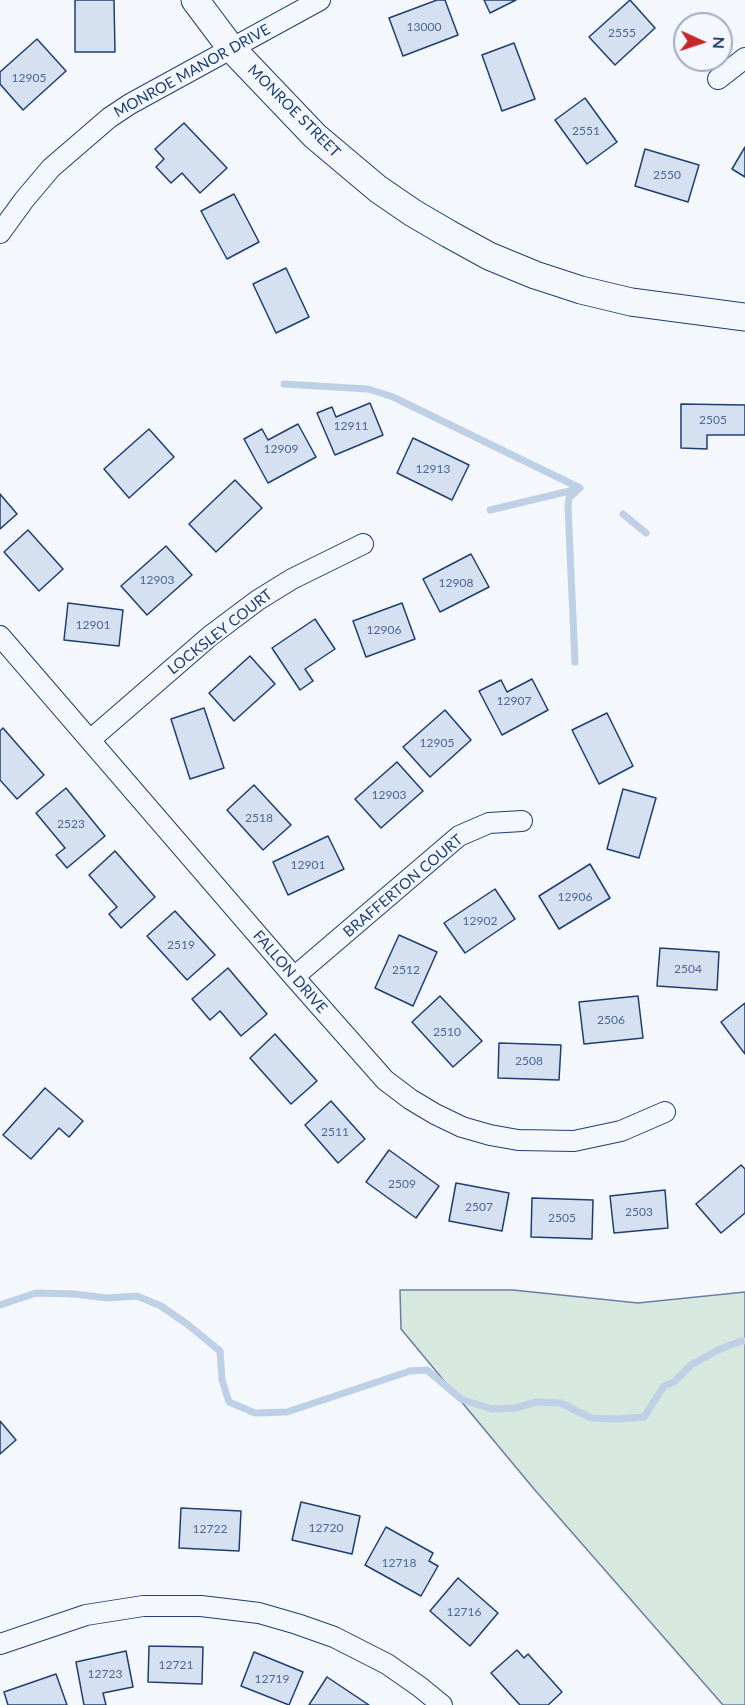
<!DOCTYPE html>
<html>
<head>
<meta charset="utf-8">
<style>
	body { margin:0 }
	#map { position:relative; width:745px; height:1705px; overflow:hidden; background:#f4f7fb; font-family:Lato,sans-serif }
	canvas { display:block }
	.north { position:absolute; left:673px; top:12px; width:60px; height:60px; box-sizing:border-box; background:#f4f7fb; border:2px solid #9eadc5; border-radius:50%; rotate:93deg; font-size:16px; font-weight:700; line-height:24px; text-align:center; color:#1d3f73 }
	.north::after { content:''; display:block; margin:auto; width:21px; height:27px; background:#c62828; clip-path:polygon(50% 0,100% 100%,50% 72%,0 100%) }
</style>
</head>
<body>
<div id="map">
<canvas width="745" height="1705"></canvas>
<div class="north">N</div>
</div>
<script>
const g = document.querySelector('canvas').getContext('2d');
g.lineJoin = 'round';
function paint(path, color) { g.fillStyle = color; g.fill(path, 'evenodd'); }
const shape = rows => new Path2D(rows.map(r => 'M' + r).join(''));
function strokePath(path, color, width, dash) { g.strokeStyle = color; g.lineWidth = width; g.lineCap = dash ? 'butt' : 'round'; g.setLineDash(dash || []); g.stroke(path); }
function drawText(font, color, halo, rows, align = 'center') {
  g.font = font + ' Lato,sans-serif'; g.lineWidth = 4.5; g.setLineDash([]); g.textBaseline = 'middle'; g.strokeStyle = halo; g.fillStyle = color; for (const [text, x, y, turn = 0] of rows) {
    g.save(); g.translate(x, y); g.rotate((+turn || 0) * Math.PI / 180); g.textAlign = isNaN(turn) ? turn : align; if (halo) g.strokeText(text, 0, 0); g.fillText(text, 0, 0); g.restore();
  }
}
const green = shape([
	[400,1290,513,1290,638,1303,745,1292,745,1705,723,1705,534,1489,401,1329,400,1290]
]);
paint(green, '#d7e8df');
strokePath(green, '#687fa3', 1.5);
strokePath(shape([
	[284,384,368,389,393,397,580,488],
	[490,510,578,489],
	[623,514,646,533],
	[575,662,568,507,569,498,580,488],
	[0,1305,36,1293,75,1294,107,1298,137,1296,161,1306,187,1324,220,1351,222,1380,229,1402,255,1413,287,1412,410,1371,427,1370,461,1399,491,1409,515,1408,537,1402,561,1403,591,1418,619,1419,644,1417,664,1386,674,1382,691,1365,718,1350,741,1341,745,1341]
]), '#bed0e5', 7);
const building = shape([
	[75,0,114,0,115,52,75,52,75,0],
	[437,0,445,0,458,35,403,56,389,18,437,0],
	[484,0,516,0,490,13,484,0],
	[630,0,655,28,615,65,589,37,630,0],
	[37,39,66,71,23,110,0,84,0,72,37,39],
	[514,43,535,99,502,111,482,55,514,43],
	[585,98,617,142,587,164,555,120,585,98],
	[184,123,227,168,200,193,182,173,171,183,156,167,164,159,155,149,184,123],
	[745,147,745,177,732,169,745,147],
	[645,149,699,165,688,202,635,186,645,149],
	[234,194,259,242,227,259,201,211,234,194],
	[286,268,309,317,276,333,253,284,286,268],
	[370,403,383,435,335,455,317,413,332,407,336,417,370,403],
	[681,404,745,405,745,435,707,435,707,449,681,448,681,404],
	[298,424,316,457,268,483,244,439,262,429,268,440,298,424],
	[149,429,174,457,129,498,104,469,149,429],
	[413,438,469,465,452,500,397,473,413,438],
	[235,480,262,508,216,552,189,524,235,480],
	[0,494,17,514,0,529,0,494],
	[28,530,63,569,39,591,4,552,28,530],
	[166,546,192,575,147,615,121,586,166,546],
	[471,554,489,587,440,612,423,579,471,554],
	[68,603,123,610,119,646,64,640,68,603],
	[402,603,415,639,366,657,353,621,402,603],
	[315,619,335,649,305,669,313,681,300,690,272,648,315,619],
	[250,656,275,684,234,721,209,693,250,656],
	[532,679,548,710,502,735,479,691,501,680,507,692,532,679],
	[204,708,224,768,190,779,171,719,204,708],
	[445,710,471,740,430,777,403,747,445,710],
	[607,713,633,766,599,784,572,730,607,713],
	[3,728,44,775,17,799,0,780,0,731,3,728],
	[397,762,423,791,381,828,355,799,397,762],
	[254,785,291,825,263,850,227,810,254,785],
	[66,788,105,836,67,868,56,855,65,848,36,813,66,788],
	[623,789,656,798,639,858,607,849,623,789],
	[328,836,344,869,288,895,273,862,328,836],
	[115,851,155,897,121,928,109,914,117,907,89,875,115,851],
	[590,864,610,898,559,929,539,896,590,864],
	[495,889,515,919,465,953,444,923,495,889],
	[175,911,215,955,187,980,147,936,175,911],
	[399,935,437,952,413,1006,375,988,399,935],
	[660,948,719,952,717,990,657,986,660,948],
	[228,968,267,1014,241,1036,220,1011,210,1020,192,999,228,968],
	[440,996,482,1041,453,1067,412,1022,440,996],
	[638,996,643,1038,584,1044,579,1002,638,996],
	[745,1003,745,1054,721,1022,745,1003],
	[275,1034,317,1081,291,1104,250,1058,275,1034],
	[499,1043,561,1045,559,1080,498,1078,499,1043],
	[45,1088,83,1121,69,1137,59,1128,31,1159,3,1135,45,1088],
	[331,1101,365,1139,338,1163,305,1125,331,1101],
	[389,1150,439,1186,416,1218,366,1182,389,1150],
	[741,1165,745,1169,745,1213,721,1233,696,1204,741,1165],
	[456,1183,509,1193,502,1231,449,1221,456,1183],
	[665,1190,668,1228,614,1233,610,1196,665,1190],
	[532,1198,593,1200,592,1239,531,1237,532,1198],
	[0,1421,16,1440,0,1454,0,1421],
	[301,1502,360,1516,352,1554,292,1540,301,1502],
	[181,1508,241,1511,239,1551,179,1548,181,1508],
	[386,1527,433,1553,429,1561,438,1566,421,1596,365,1565,386,1527],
	[458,1578,498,1613,470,1646,430,1611,458,1578],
	[149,1646,203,1647,202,1684,148,1682,149,1646],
	[517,1650,524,1658,528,1654,562,1692,548,1705,520,1705,491,1673,517,1650],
	[126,1651,133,1687,103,1693,106,1705,84,1705,76,1662,126,1651],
	[254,1652,303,1672,289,1705,241,1686,254,1652],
	[56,1674,67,1705,8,1705,4,1692,56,1674],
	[327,1677,369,1705,309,1705,327,1677]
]);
paint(building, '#d5e0f0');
strokePath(building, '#1d3f73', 1.5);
const street = shape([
	[718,79,745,58],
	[0,233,24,200,51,168,109,118,130,104,320,0],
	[0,636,294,977,385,1080,410,1099,435,1114,462,1127,490,1135,518,1140,574,1141,621,1131,665,1112],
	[90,740,210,636,258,600,292,579,363,544],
	[294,977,459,836,489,823,522,821],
	[0,1644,86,1615,143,1606,201,1606,259,1613,297,1624,334,1637,387,1664,420,1687,442,1705]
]);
const secondary = shape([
	[195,0,231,48,315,136,378,189,413,213,449,234,489,256,535,275,581,290,631,302,745,317]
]);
strokePath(street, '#1d3f73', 22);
strokePath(secondary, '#1d3f73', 29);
strokePath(street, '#f4f7fb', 20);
strokePath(secondary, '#f4f7fb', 27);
drawText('12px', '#4b6792', null, [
	["13000",424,27],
	["2555",622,33],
	["12905",29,78],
	["2551",586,131],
	["2550",667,175],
	["2505",713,420],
	["12911",351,426],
	["12909",281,449],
	["12913",433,469],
	["12903",157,580],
	["12908",456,583],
	["12901",93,625],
	["12906",384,630],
	["12907",514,701],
	["12905",437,743],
	["12903",389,795],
	["2518",259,818],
	["2523",71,824],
	["12901",308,865],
	["12906",575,897],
	["12902",480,921],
	["2519",181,945],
	["2504",688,969],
	["2512",406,970],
	["2506",611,1020],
	["2510",447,1032],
	["2508",529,1061],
	["2511",335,1132],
	["2509",402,1184],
	["2507",479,1207],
	["2503",639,1212],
	["2505",562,1218],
	["12720",326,1528],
	["12722",210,1529],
	["12718",399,1563],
	["12716",464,1612],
	["12721",176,1665],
	["12723",105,1674],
	["12719",272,1679]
]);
drawText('15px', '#1d3f73', '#f4f7fb', [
	["MONROE MANOR DRIVE",192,71,-29],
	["MONROE STREET",294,111,45],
	["LOCKSLEY COURT",220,632,-38],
	["BRAFFERTON COURT",403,886,-40],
	["FALLON DRIVE",290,972,49]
]);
</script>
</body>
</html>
